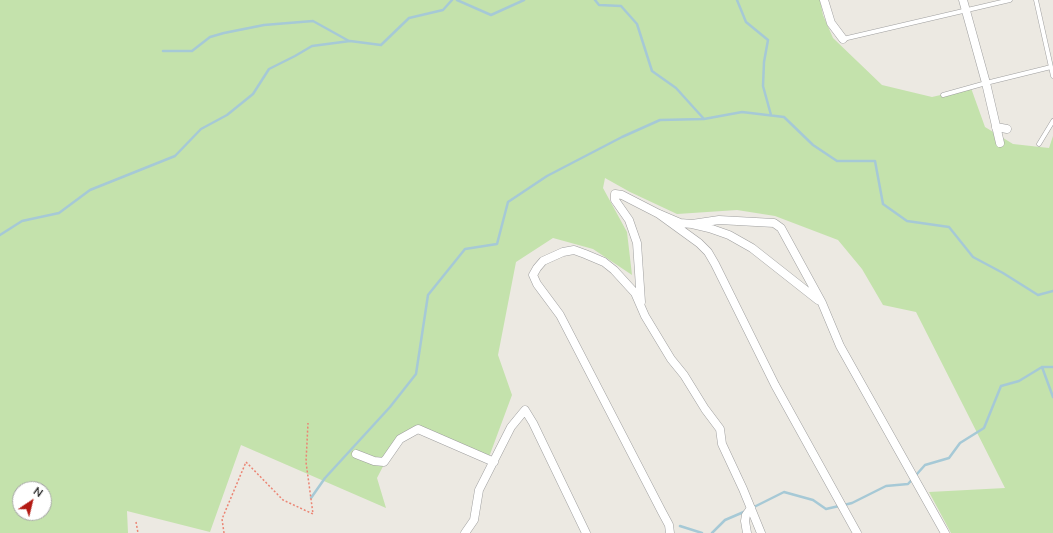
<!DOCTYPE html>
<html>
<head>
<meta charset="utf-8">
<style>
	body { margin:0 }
	#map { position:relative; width:1053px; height:533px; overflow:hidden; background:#ece9e2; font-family:Mulish,sans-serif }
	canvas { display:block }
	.north { position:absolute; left:12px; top:481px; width:40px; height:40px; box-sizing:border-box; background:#fff; border:1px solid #a4a4a4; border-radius:50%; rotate:35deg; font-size:11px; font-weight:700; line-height:16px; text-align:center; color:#1b1b1b }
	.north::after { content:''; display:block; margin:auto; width:14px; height:18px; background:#b31a13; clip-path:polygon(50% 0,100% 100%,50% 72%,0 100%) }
</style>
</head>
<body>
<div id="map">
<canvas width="1053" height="533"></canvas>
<div class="north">N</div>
</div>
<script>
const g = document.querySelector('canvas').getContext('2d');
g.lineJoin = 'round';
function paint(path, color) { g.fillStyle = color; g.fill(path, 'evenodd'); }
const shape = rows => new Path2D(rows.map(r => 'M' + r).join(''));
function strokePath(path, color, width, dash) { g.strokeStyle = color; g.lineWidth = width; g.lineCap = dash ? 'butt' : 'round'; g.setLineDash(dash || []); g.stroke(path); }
paint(shape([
	[0,0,820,0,823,15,833,38,882,85,932,97,971,88,985,127,1013,144,1049,148,1053,136,1053,533,951,533,929,492,1005,488,916,312,883,305,862,269,838,240,775,216,737,210,677,214,630,192,605,178,603,188,627,232,632,275,593,249,553,238,516,262,498,355,512,395,489,457,421,431,394,445,377,478,386,508,241,445,210,532,127,511,128,533,0,533],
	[20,489,44,489,44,513,20,513]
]), '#c4e2ac');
strokePath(shape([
	[457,0,491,15,524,0],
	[595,0,599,5,621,6,637,24,652,71,676,88,704,119],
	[737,0,746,22,768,40,764,62,763,86,771,115],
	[163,51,192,51,210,37,224,33,264,25,313,21,349,41],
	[0,235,22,221,59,213,90,190,175,156,201,129,227,115,253,94,269,69,295,56,312,46,350,41,381,45,409,18,443,10,452,0],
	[1042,367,1053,397],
	[311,498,325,478,390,407,416,374,428,295,465,249,497,244,508,202,547,176,622,137,660,120,704,119,742,112,784,117,813,145,837,161,875,161,883,204,907,221,949,227,973,257,1003,273,1038,295,1053,291],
	[844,505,852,503,886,486,908,484,925,465,949,458,960,443,984,428,1001,386,1019,381,1042,367,1053,367],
	[752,508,784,492,813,500,826,509,839,506],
	[680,526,702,533],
	[712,533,725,520,746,511]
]), '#a6c9d6', 2.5);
const service = shape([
	[1036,0,1053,76],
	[843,39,1010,0],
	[943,95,986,83,1051,67],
	[1039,144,1053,121]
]);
const minor = shape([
	[824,0,831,23,843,39],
	[963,0,986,83,1000,143],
	[996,127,1007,129],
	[659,214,699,243,708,252,715,264,775,385,857,533],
	[692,224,719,220,774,223,781,228,822,303,840,346,945,533],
	[641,302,637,243,629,220,615,200,615,194,622,195,659,214,680,223,692,224,709,228,729,235,752,248,818,300],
	[356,454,374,461,384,462,400,439,418,429,494,462],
	[465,533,474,520,479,490,511,427,525,410,533,423,586,533],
	[670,533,669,525,662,512,560,315,537,284,533,275,537,268,543,261,563,252,574,250,585,254,604,262,614,270,635,293,645,316,671,359,684,375,705,409,720,429,722,444,743,489,761,533],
	[747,533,745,521,746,515,751,508]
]);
strokePath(service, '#9f9f9f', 5);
strokePath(minor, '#9f9f9f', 9);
strokePath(shape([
	[136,522,138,533],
	[224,533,222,519,246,462,283,500,313,514,306,462,308,423]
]), '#eb8574', 1.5, [2, 2]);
strokePath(service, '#fff', 4);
strokePath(minor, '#fff', 8);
</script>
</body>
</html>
